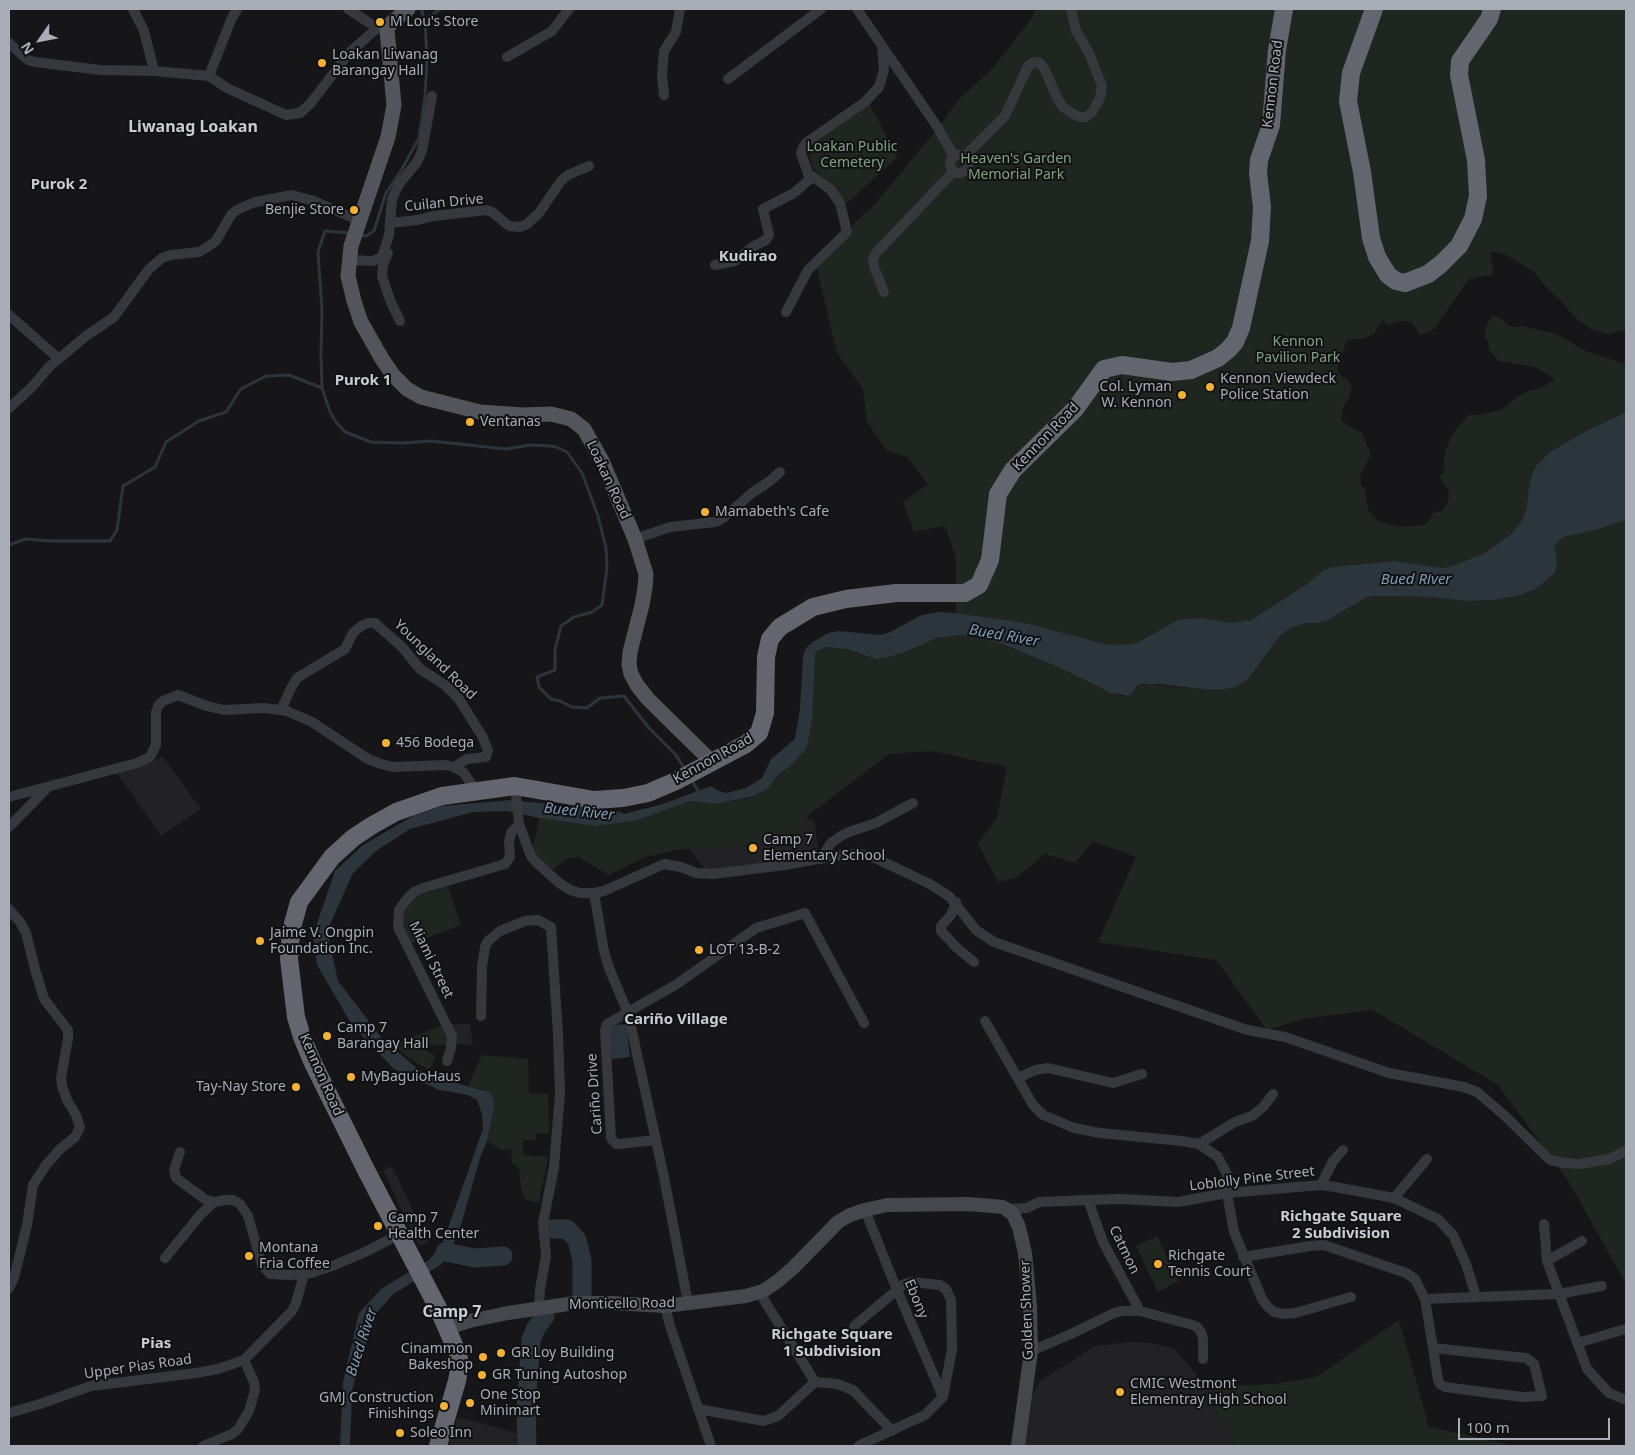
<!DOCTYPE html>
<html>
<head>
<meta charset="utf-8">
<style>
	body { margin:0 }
	#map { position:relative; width:1635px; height:1455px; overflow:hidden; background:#161618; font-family:"Noto Sans",sans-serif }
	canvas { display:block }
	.frame { position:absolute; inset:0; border:10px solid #a8adb8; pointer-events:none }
	.north { position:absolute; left:15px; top:15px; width:50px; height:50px; -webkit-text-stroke:4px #111113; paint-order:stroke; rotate:237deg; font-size:14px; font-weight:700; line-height:20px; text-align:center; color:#a8adb8 }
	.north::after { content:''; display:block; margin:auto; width:18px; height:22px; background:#a8adb8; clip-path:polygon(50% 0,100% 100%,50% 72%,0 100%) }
	.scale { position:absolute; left:1458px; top:1418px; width:152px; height:22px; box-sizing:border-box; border:2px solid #a8adb8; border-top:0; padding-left:6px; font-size:15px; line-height:18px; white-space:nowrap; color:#a8adb8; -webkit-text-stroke:4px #111113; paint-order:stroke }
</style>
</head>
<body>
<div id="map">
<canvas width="1635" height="1455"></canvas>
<div class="frame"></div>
<div class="north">N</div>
<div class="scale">100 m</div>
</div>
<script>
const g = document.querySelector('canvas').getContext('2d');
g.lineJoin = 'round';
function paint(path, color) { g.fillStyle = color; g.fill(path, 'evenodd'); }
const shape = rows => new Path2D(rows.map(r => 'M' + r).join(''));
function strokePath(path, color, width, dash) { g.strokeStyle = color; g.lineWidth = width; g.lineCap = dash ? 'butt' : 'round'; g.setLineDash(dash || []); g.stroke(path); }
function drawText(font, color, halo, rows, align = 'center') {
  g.font = font + ' "Noto Sans",sans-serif'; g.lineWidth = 4; g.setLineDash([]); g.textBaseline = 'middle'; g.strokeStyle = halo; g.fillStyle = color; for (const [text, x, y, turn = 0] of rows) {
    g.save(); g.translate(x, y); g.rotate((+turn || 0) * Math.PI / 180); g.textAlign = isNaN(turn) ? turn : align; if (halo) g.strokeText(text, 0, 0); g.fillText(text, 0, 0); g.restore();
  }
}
paint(shape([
	[163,757,201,809,161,836,117,773],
	[814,819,819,855,707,872,683,841],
	[448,1024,470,1024,473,1045,453,1044],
	[392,1166,428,1242,419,1246,383,1171],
	[1133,1342,1151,1343,1175,1349,1200,1379,1219,1417,1235,1446,1024,1446,1028,1403,1040,1381,1095,1346],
	[457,1417,525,1435,524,1446,449,1446]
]), '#222225');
paint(shape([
	[1035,9,1626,9,1626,330,1608,334,1591,329,1575,318,1562,302,1544,285,1534,272,1503,253,1490,252,1494,275,1469,279,1434,329,1420,335,1411,322,1400,321,1388,325,1382,320,1374,334,1362,339,1347,340,1337,369,1340,375,1346,378,1352,387,1349,397,1343,408,1341,421,1362,433,1371,454,1360,476,1361,485,1365,490,1368,510,1377,520,1400,527,1424,525,1431,518,1433,513,1443,510,1448,501,1449,491,1439,476,1445,472,1443,464,1445,451,1452,435,1468,415,1480,415,1503,409,1518,396,1528,391,1542,388,1555,379,1535,367,1499,361,1489,351,1488,341,1484,337,1486,326,1492,316,1498,317,1511,327,1522,326,1556,334,1588,352,1626,364,1626,412,1586,431,1550,452,1528,494,1527,507,1523,519,1511,534,1485,553,1455,565,1443,568,1395,561,1332,567,1309,583,1251,620,1230,623,1176,621,1135,644,1121,645,1109,645,1026,623,956,613,956,558,945,526,914,532,903,502,928,484,907,457,887,451,867,422,863,389,837,353,815,261,876,203,938,128,958,100,991,70,1032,18],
	[869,103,895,152,897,158,847,203,812,167,809,148],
	[1626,520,1626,1284,1569,1182,1498,1085,1373,1010,1302,1019,1267,1030,1216,960,1098,942,1136,857,1093,841,1075,863,1045,854,1016,878,998,882,978,844,997,817,1007,767,931,751,889,754,810,814,793,841,736,847,683,849,645,857,609,875,578,857,565,860,552,870,537,857,533,847,539,818,595,826,635,821,690,801,717,804,749,798,761,793,803,752,813,692,813,667,815,654,818,650,822,648,837,647,876,659,885,658,903,653,937,638,961,635,975,636,1002,644,1056,666,1102,689,1121,696,1131,695,1137,686,1149,684,1208,690,1259,664,1280,636,1290,628,1306,623,1318,623,1327,621,1363,599,1371,596,1432,597,1465,601,1494,600,1520,595,1557,563,1555,545,1563,537,1599,529],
	[448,886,461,925,410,944,399,925,400,915,411,901,420,895],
	[447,1024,451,1045,426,1045,427,1051,436,1056,429,1070,410,1059,393,1044],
	[482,1055,528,1059,529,1093,548,1094,549,1134,536,1133,535,1140,523,1140,523,1155,548,1157,539,1202,525,1200,521,1188,519,1168,512,1163,511,1149,501,1150,487,1141,494,1109,485,1090,468,1086],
	[1157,1236,1179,1281,1158,1292,1136,1246],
	[1399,1320,1429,1427,1516,1446,1235,1446,1219,1417,1200,1379,1226,1386,1273,1384,1316,1377]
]), '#1e261f');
paint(shape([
	[1626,412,1626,520,1599,529,1563,537,1555,545,1557,563,1555,573,1535,589,1520,595,1494,600,1465,601,1432,597,1371,596,1363,599,1327,621,1318,623,1306,623,1290,628,1280,636,1247,680,1237,686,1226,689,1208,690,1160,684,1143,684,1137,686,1131,695,1128,696,1111,693,1056,666,1002,644,975,636,961,635,937,638,903,653,885,658,876,659,846,649,828,647,818,650,815,654,812,720,807,746,803,752,790,766,778,775,767,789,754,796,717,804,690,801,635,821,595,826,539,818,507,811,473,812,410,829,376,851,353,873,327,931,338,981,380,1036,421,1072,445,1080,489,1092,493,1097,494,1109,487,1141,480,1158,459,1232,447,1258,440,1265,392,1295,374,1316,352,1390,350,1446,340,1446,343,1382,359,1313,381,1289,429,1260,442,1245,483,1129,482,1114,477,1100,468,1095,439,1090,394,1069,352,1025,317,965,313,935,335,871,363,845,413,816,442,806,511,800,617,811,624,814,663,804,711,786,719,791,727,793,746,788,762,778,771,759,795,739,800,709,803,656,806,648,813,642,828,633,839,631,880,635,888,633,922,615,939,612,956,613,1026,623,1109,645,1135,644,1176,621,1186,619,1202,618,1230,623,1251,620,1309,583,1324,570,1332,567,1395,561,1443,568,1455,565,1485,553,1511,534,1523,519,1527,507,1528,494,1532,474,1537,465,1550,452,1586,431],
	[626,1024,630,1057,612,1059,608,1026]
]), '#2c353c');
strokePath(shape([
	[425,20,440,9],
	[351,233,325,231,318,252,322,310,321,354,322,388,330,412,336,422,345,432,371,442,403,443,431,441,506,449,530,445,551,446,556,447,567,452,582,473,598,516,606,548,607,568,602,605,592,612,574,617,561,626,555,650,555,670,537,677,539,687,551,699,560,701,572,707,587,708,600,698,624,696,649,728,676,755,686,771],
	[360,235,366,236,374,231,386,193,402,169,419,138,425,97,427,60,425,20,421,9],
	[9,545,25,539,51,541,110,541,117,530,123,486,155,467,166,442,199,421,226,412,241,389,266,376,289,375,322,388],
	[692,780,699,793]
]), '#2c353c', 3);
strokePath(shape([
	[552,1229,567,1229,577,1240,582,1261,582,1296],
	[445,1252,475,1258,503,1256],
	[527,1446,526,1408,531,1340,536,1328,545,1316]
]), '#2c353c', 19);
strokePath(shape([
	[133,9,144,31,154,71],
	[348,9,377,28,384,30],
	[857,9,938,128,954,156],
	[9,43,28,60,35,62,100,70,154,71,209,76,227,88,286,115,300,113,310,104,349,53,377,28],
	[507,57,552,31,569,9],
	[209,76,231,20,237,9],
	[728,79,821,9],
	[664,95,662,76,664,51,676,32,680,9],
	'950 164a9 9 0 1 1 18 0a9 9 0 1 1-18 0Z',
	[965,156,1005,116,1028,66,1034,62,1040,63,1045,70,1057,98,1063,107,1073,114,1080,117,1086,117,1092,112,1100,98,1102,86,1089,53,1076,31,1071,9],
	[390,223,418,220,433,216,487,210,492,212,509,226,520,227,527,224,539,213,561,181,568,175,589,166],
	[388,253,383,265,382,276,390,300,400,321],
	[349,260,373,261,382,257,389,235,392,199,399,184,417,162,422,151,432,96],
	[715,265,735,261,754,246,766,240,769,235,763,209,794,193,810,179,801,153,803,147,807,142,865,102,879,87,884,70,882,45],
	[884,292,874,267,873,259,877,252,954,171],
	[786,312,808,270,847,232,840,203,830,189,809,174],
	[9,315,59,359],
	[9,408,31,388,49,367,86,336,114,317,149,269,162,258,171,255,199,252,209,246,216,241,231,215,237,210,255,202,292,195,314,201,360,221],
	[635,539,670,527,715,522,723,518,752,493,770,481,780,472],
	[281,710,291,688,297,678,345,649,353,633,361,626,368,623,375,623,402,647,420,669,445,685,459,699,482,736,488,750,486,757,467,759,454,767],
	[515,786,519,824,531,856,536,862,558,882,570,890,580,893,594,893,604,891,664,864,681,867,696,873,713,874,785,865,840,855,858,854,873,857,930,884,950,897,976,930,994,942,1247,1030,1285,1037,1389,1073,1464,1087,1477,1092,1504,1115,1550,1160,1564,1163,1580,1164,1609,1159,1626,1151],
	[9,797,137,763,150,757,156,745,156,712,158,706,163,701,178,695,207,706,224,710,264,708,287,711,312,722,368,759,381,764,393,767,446,765,454,767,464,773,476,791],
	[9,827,47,788],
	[821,859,831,843,841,836,849,832,876,823,913,803],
	[594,893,604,951,609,968,628,1013,664,1177,688,1303],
	[956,902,951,915,941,926,941,931,957,948,974,962],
	[9,909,20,922,26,933,35,969,44,999,68,1030,68,1038,61,1078,62,1086,67,1100,76,1115,80,1127,75,1137,59,1150,46,1165,33,1185,27,1225,14,1278,9,1288],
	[481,1016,482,967,485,947,488,941,500,931,525,921,538,920,551,927,558,1034,560,1093,554,1167,543,1223,546,1256,540,1289,539,1308],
	[985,1021,1033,1105,1043,1115,1074,1128,1100,1133,1182,1141,1199,1144,1218,1157,1228,1176,1227,1193,1234,1232,1262,1299,1268,1307,1274,1312,1284,1314,1295,1313,1351,1297],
	[447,1061,451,1048,452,1036,398,927,399,910,406,900,414,892,423,888,505,864,510,857,509,842,511,833,519,824],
	[1018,1078,1035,1070,1048,1068,1113,1083,1142,1074],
	[655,1140,620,1144,616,1144,611,1138,605,1030,607,1024,677,984,756,928,805,913,864,1023],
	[1199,1144,1235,1122,1252,1116,1264,1106,1273,1094],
	[180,1152,174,1170,176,1178,206,1200,214,1202,225,1200,233,1200,240,1204,248,1216,262,1265,270,1274,290,1275,311,1273,335,1265,365,1252,400,1234],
	[1321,1185,1333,1161,1343,1150],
	[1394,1198,1427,1159],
	[1088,1200,1103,1242,1140,1311],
	[1007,1209,1027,1208,1039,1202,1088,1200,1120,1199,1178,1202,1227,1193,1321,1185,1335,1187,1394,1198,1438,1219,1453,1235,1466,1264,1476,1296],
	[865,1210,897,1290,943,1397],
	[1544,1224,1547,1261,1587,1369,1609,1393,1626,1400],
	[1243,1257,1310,1246,1324,1245,1406,1273,1415,1279,1425,1299,1433,1348,1438,1380,1440,1384,1445,1387,1490,1393,1523,1397,1542,1396,1534,1364,1526,1358,1433,1348],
	[165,1258,201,1214,214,1202],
	[1547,1261,1582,1241],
	[763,1291,764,1300,815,1382],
	[1425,1299,1558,1294,1602,1286],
	[665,1306,670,1326,711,1446],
	[854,1326,897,1290,904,1284,912,1282,940,1285,946,1289,951,1300,952,1349,943,1397,925,1415,858,1446],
	[1577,1343,1626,1329],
	[1031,1351,1071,1334,1114,1313,1122,1311,1140,1311,1193,1325,1197,1327,1201,1332,1203,1339,1203,1359],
	[698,1409,764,1421,778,1416,815,1382,837,1384,853,1390,892,1431],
	[9,1413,40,1404,91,1386,196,1373,218,1369,244,1360,292,1311,296,1303,304,1274],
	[203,1446,232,1434,238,1429,249,1411,255,1390,254,1382,244,1360]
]), '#37383d', 10);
strokePath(shape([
	[448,1328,469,1321,508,1313,575,1303,613,1303,665,1306,746,1296,763,1291,778,1281,794,1267,838,1222,850,1215,865,1210,887,1205,969,1204,1003,1207,1013,1214,1019,1227,1025,1253,1030,1306,1031,1351,1018,1446]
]), '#45474d', 14);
strokePath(shape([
	[408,9,389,25,387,30,394,105,388,137,351,246,348,276,354,301,361,322,382,359,393,375,407,389,421,397,480,412,523,415,551,414,571,419,584,429,602,461,635,539,646,574,645,588,642,605,630,652,629,664,631,674,637,685,648,699,712,762]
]), '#53555c', 15);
strokePath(shape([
	[1374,9,1351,73,1348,101,1362,172,1371,238,1377,257,1388,275,1396,281,1405,283,1428,274,1441,264,1459,246,1473,219,1478,196,1476,160,1459,75,1460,61,1489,19,1492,9],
	[438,1446,457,1381,460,1364,458,1354,438,1308,366,1170,312,1061,302,1037,296,1017,289,959,291,931,299,902,332,857,353,838,371,826,396,812,442,796,515,786,594,800,623,798,648,793,676,781,746,744,759,733,765,713,766,657,770,639,780,627,813,607,846,599,896,593,965,593,979,585,990,560,998,494,1013,470,1075,409,1104,369,1122,365,1172,372,1191,370,1218,358,1228,350,1235,342,1241,328,1260,241,1262,207,1258,173,1259,160,1271,125,1277,50,1284,9]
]), '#63666e', 18);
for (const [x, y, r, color] of [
	[380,22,5,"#f2b134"],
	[322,63,5,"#f2b134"],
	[354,210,5,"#f2b134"],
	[1210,387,5,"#f2b134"],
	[1182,395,5,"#f2b134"],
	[470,422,5,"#f2b134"],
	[705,512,5,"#f2b134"],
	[386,743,5,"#f2b134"],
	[753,848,5,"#f2b134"],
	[260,941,5,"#f2b134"],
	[699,950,5,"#f2b134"],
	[327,1036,5,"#f2b134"],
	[351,1077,5,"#f2b134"],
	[296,1087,5,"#f2b134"],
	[378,1226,5,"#f2b134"],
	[249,1256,5,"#f2b134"],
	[1158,1264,5,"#f2b134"],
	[501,1353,5,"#f2b134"],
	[483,1357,5,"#f2b134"],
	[482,1375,5,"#f2b134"],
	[1120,1392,5,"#f2b134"],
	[470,1403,5,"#f2b134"],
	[444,1406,5,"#f2b134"],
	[400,1433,5,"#f2b134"]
]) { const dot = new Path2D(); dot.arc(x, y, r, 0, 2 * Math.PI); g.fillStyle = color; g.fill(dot); strokePath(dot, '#111113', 2); }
drawText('14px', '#a8adb8', '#111113', [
	["M Lou's Store",390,22],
	["Loakan Liwanag",332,55],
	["Barangay Hall",332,71],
	["Benjie Store",344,210,"right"],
	["Kennon Viewdeck",1220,379],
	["Police Station",1220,395],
	["Col. Lyman",1172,387,"right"],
	["W. Kennon",1172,403,"right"],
	["Ventanas",480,422],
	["Mamabeth's Cafe",715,512],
	["456 Bodega",396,743],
	["Camp 7",763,840],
	["Elementary School",763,856],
	["Jaime V. Ongpin",270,933],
	["Foundation Inc.",270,949],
	["LOT 13-B-2",709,950],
	["Camp 7",337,1028],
	["Barangay Hall",337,1044],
	["MyBaguioHaus",361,1077],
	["Tay-Nay Store",286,1087,"right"],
	["Camp 7",388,1218],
	["Health Center",388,1234],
	["Montana",259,1248],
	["Fria Coffee",259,1264],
	["Richgate",1168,1256],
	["Tennis Court",1168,1272],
	["Cinammon",473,1349,"right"],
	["Bakeshop",473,1365,"right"],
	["GR Loy Building",511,1353],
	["GR Tuning Autoshop",492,1375],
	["CMIC Westmont",1130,1384],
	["Elementray High School",1130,1400],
	["One Stop",480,1395],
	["Minimart",480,1411],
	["GMJ Construction",434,1398,"right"],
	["Finishings",434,1414,"right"],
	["Soleo Inn",410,1433]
], 'left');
drawText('14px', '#a8adb8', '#111113', [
	["Kennon Road",1273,84,-83],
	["Cuilan Drive",444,203,-6],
	["Kennon Road",1046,437,-46],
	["Loakan Road",608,480,65],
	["Youngland Road",435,660,44],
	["Kennon Road",713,759,-29],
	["Miami Street",431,960,64],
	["Kennon Road",321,1075,66],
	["Cariño Drive",595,1094,-94],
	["Loblolly Pine Street",1252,1179,-7],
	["Catmon",1124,1250,64],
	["Ebony",916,1299,67],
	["Monticello Road",622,1304,-1],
	["Golden Shower",1027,1310,-92],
	["Upper Pias Road",138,1367,-8]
]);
drawText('14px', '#7fa381', '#111113', [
	["Loakan Public",852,147],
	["Cemetery",852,163],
	["Heaven's Garden",1016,159],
	["Memorial Park",1016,175],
	["Kennon",1298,342],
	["Pavilion Park",1298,358]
]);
drawText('bold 15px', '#c9ccd4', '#111113', [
	["Purok 2",59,185],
	["Kudirao",748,257],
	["Purok 1",363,381],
	["Cariño Village",676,1020],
	["Richgate Square",1341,1217],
	["2 Subdivision",1341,1234],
	["Richgate Square",832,1335],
	["1 Subdivision",832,1352],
	["Pias",156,1344]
]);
drawText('italic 15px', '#7f9bb3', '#111113', [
	["Bued River",1416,580],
	["Bued River",1004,636,10],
	["Bued River",579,812,6],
	["Bued River",362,1342,-72]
]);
drawText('bold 16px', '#c9ccd4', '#111113', [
	["Liwanag Loakan",193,127],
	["Camp 7",452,1312]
]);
</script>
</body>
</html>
